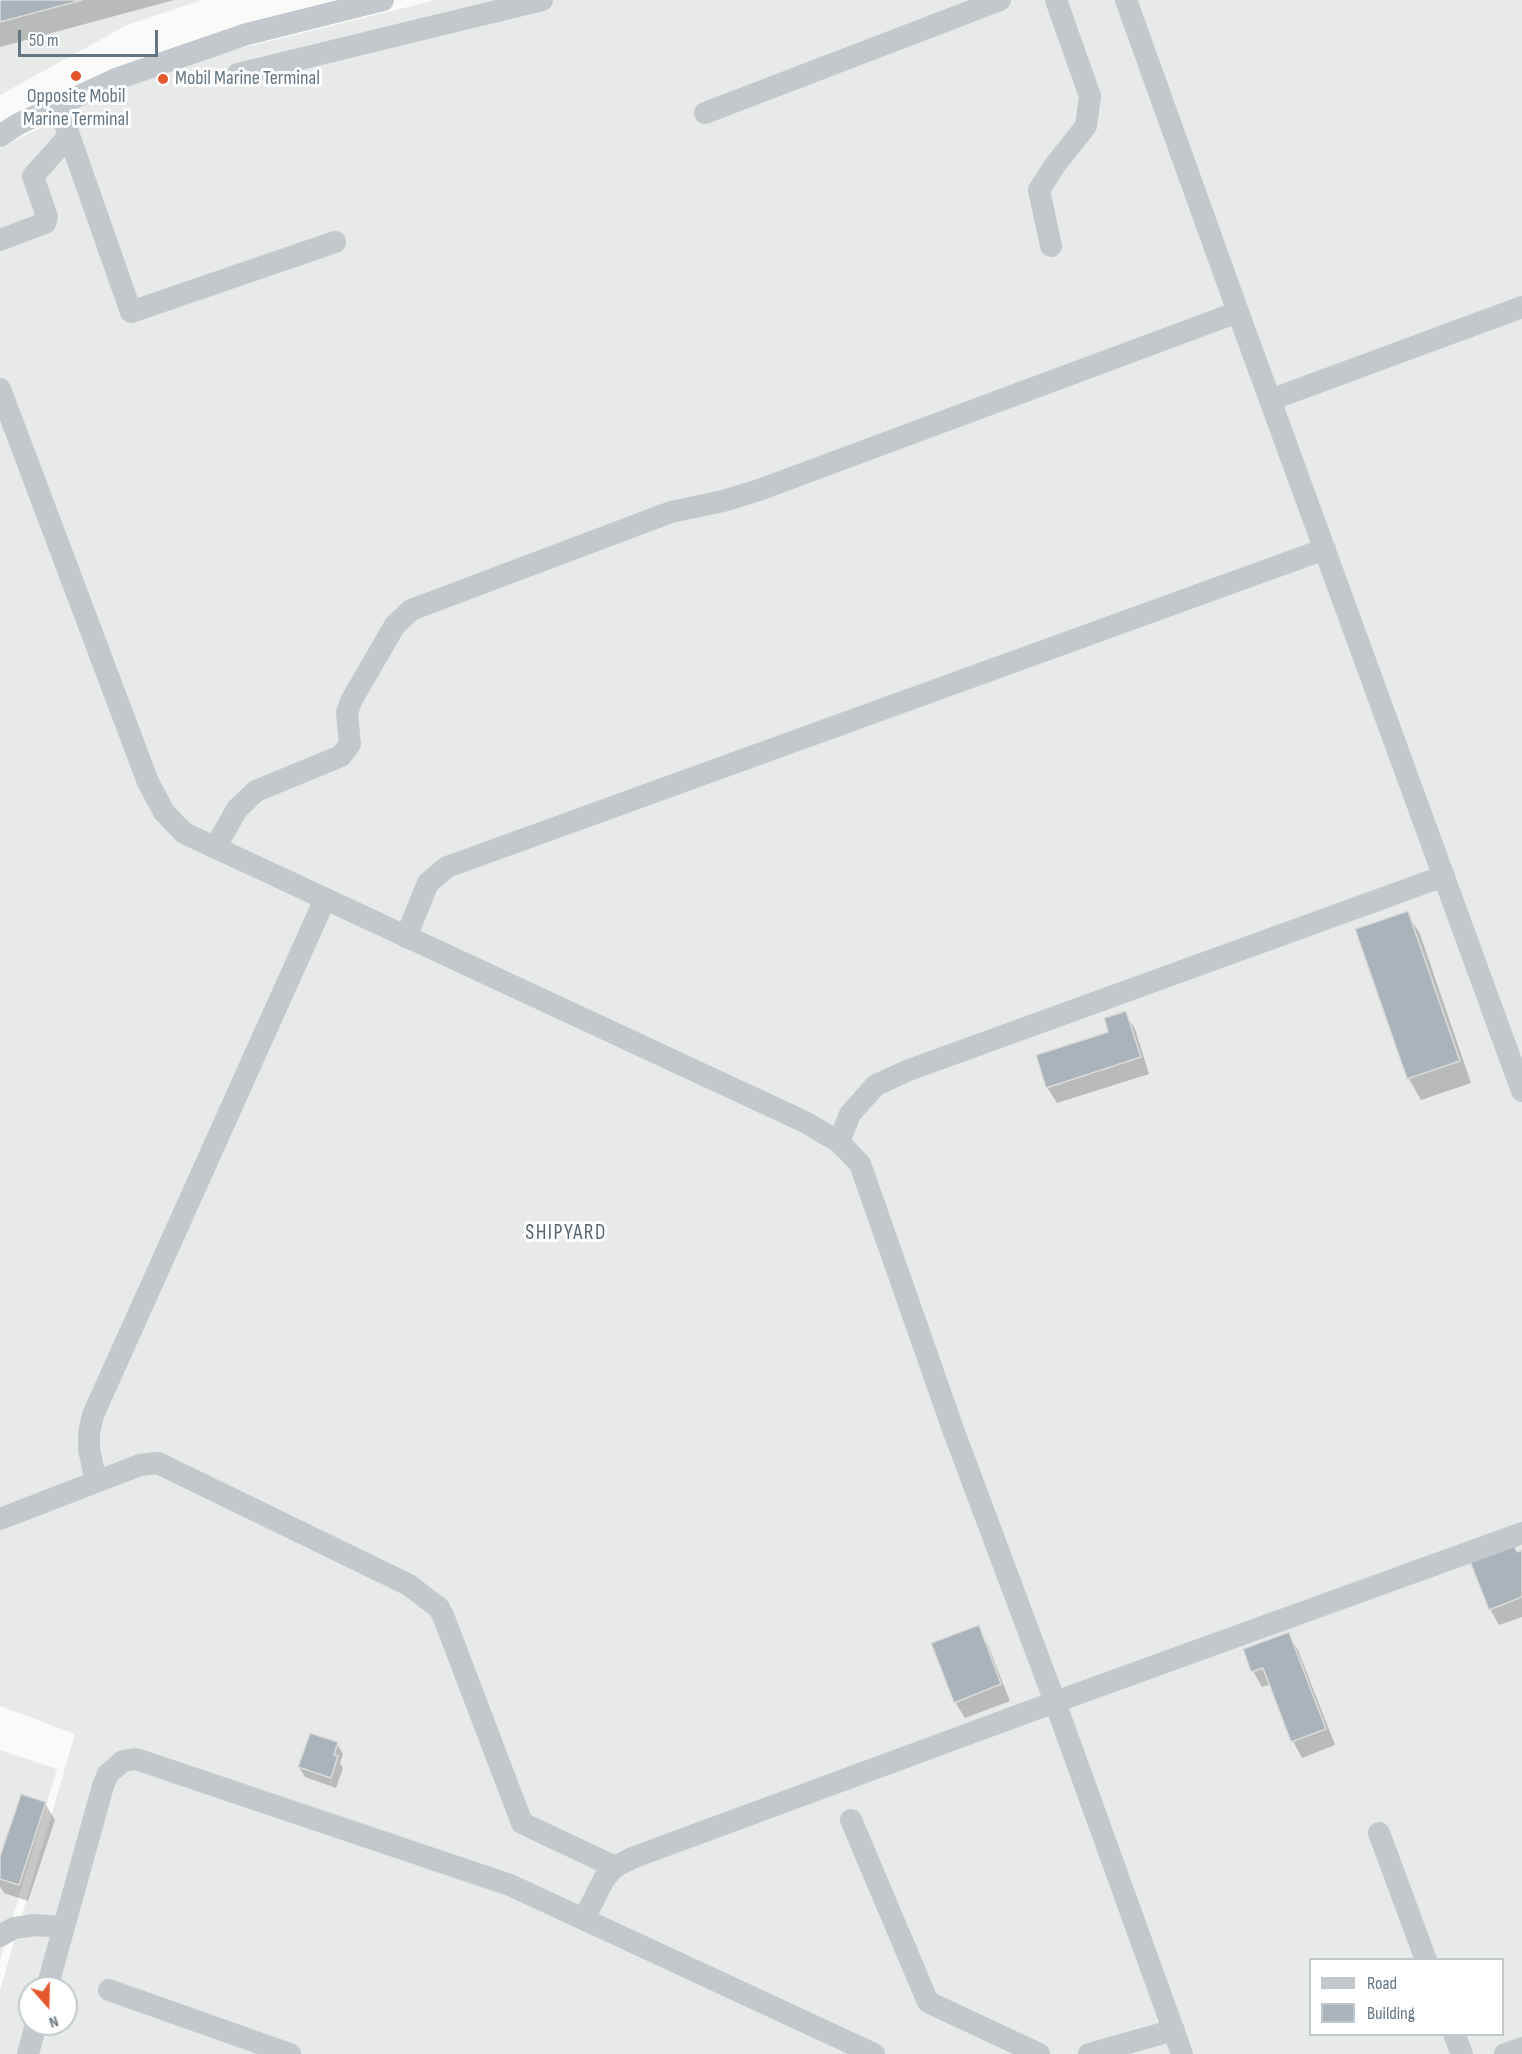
<!DOCTYPE html>
<html>
<head>
<meta charset="utf-8">
<style>
	body { margin:0 }
	#map { position:relative; width:1522px; height:2054px; overflow:hidden; background:#fafaf8; font-family:"Sofia Sans Condensed",sans-serif }
	canvas { display:block }
	.legend { position:absolute; left:1309px; top:1958px; width:195px; height:78px; box-sizing:border-box; background:#fff; border:2px solid #c1c8cd; margin:0; padding:8px 10px; list-style:none; font-size:18px; color:#657683 }
	.legend li { display:flex; align-items:center; gap:12px; height:30px }
	.legend b { width:30px; border:2px solid #c1c8cd }
	.north { position:absolute; left:18px; top:1976px; width:60px; height:60px; box-sizing:border-box; background:#fff; border:2px solid #c1c8cd; border-radius:50%; rotate:160deg; font-size:16px; font-weight:700; line-height:24px; text-align:center; color:#657683 }
	.north::after { content:''; display:block; margin:auto; width:21px; height:27px; background:#e4572e; clip-path:polygon(50% 0,100% 100%,50% 72%,0 100%) }
	.scale { position:absolute; left:18px; top:30px; width:140px; height:27px; box-sizing:border-box; border:3px solid #657683; border-top:0; padding-left:8px; font-size:18px; line-height:21px; white-space:nowrap; color:#657683; -webkit-text-stroke:4px #fff; paint-order:stroke }
</style>
</head>
<body>
<div id="map">
<canvas width="1522" height="2054"></canvas>
<ul class="legend">
<li><b style="height:8px;background:#c3c8cc"></b>Road</li>
<li><b style="height:16px;background:#aab3b9"></b>Building</li>
</ul>
<div class="north">N</div>
<div class="scale">50 m</div>
</div>
<script>
const g = document.querySelector('canvas').getContext('2d');
g.lineJoin = 'round';
function paint(path, color) { g.fillStyle = color; g.fill(path, 'evenodd'); }
const shape = rows => new Path2D(rows.map(r => 'M' + r).join(''));
function strokePath(path, color, width, dash) { g.strokeStyle = color; g.lineWidth = width; g.lineCap = dash ? 'butt' : 'round'; g.setLineDash(dash || []); g.stroke(path); }
function drawText(font, color, halo, rows, align = 'center') {
  g.font = font + ' "Sofia Sans Condensed",sans-serif'; g.lineWidth = 6; g.setLineDash([]); g.textBaseline = 'middle'; g.strokeStyle = halo; g.fillStyle = color; for (const [text, x, y, turn = 0] of rows) {
    g.save(); g.translate(x, y); g.rotate((+turn || 0) * Math.PI / 180); g.textAlign = isNaN(turn) ? turn : align; if (halo) g.strokeText(text, 0, 0); g.fillText(text, 0, 0); g.restore();
  }
}
paint(shape([
	[0,0,202,0,127,25,0,95],
	[436,0,1522,0,1522,2054,0,2054,0,1990,75,1734,0,1706,0,148,161,68],
	[1310,1960,1502,1960,1502,2034,1310,2034],
	[30,1988,66,1988,66,2024,30,2024],
	[0,1750,57,1769,0,1960]
]), '#e8e9e9');
paint(shape([
	[0,0,174,0,0,47],
	[1407,913,1420,934,1471,1083,1421,1100,1409,1079,1357,930],
	[1125,1013,1135,1029,1149,1074,1057,1103,1047,1087,1110,1033],
	[1511,1540,1518,1553,1522,1552,1522,1617,1499,1625,1490,1609],
	[978,1627,987,1643,1010,1701,965,1718,955,1702],
	[1288,1634,1298,1650,1335,1745,1302,1758,1293,1741,1271,1684,1262,1687,1253,1671],
	[337,1744,343,1754,340,1763,343,1768,336,1788,305,1777,299,1767],
	[45,1803,55,1820,28,1901,4,1893,0,1886,0,1861]
]), '#0003');
const building = shape([
	[0,0,82,0,0,22,0,0],
	[1408,911,1460,1061,1407,1079,1355,929,1408,911],
	[1126,1011,1141,1057,1046,1088,1036,1055,1108,1032,1104,1018,1126,1011],
	[1511,1538,1517,1552,1522,1550,1522,1597,1489,1610,1467,1554,1511,1538],
	[979,1625,1001,1684,954,1703,931,1643,979,1625],
	[1289,1632,1326,1729,1291,1742,1263,1668,1251,1672,1243,1649,1289,1632],
	[310,1733,338,1742,334,1755,338,1756,331,1778,298,1767,310,1733],
	[21,1794,46,1802,19,1885,0,1879,0,1856,21,1794]
]);
paint(building, '#aab3b9');
strokePath(building, '#dcdcda', 1.5);
strokePath(shape([
	[1126,0,1238,312,1522,1091],
	[238,74,542,0],
	[58,104,131,312,335,242],
	[705,113,1000,0],
	[0,136,18,124,116,79,247,34,383,0],
	[0,240,45,223,47,217,33,176,69,136],
	[1051,246,1039,190,1055,165,1086,126,1090,96,1056,0],
	[0,389,148,782,164,812,184,833,805,1122,839,1142,860,1164,954,1432,1055,1702,1182,2054],
	[1270,400,1522,307],
	[215,848,237,809,256,791,341,756,350,744,347,713,351,701,395,625,411,610,671,512,723,501,759,490,1238,312],
	[406,937,428,883,447,867,1325,549],
	[839,1142,850,1114,876,1085,909,1070,1444,876],
	[96,1482,89,1449,89,1433,93,1415,325,899],
	[0,1519,140,1465,158,1463,409,1585,439,1608,444,1618,522,1823,615,1867],
	[851,1820,928,2002,1039,2054],
	[1379,1833,1426,1960],
	[584,1919,604,1879,615,1867,632,1858,1055,1702,1522,1533],
	[0,1936,14,1928,35,1925,64,1927],
	[47,1988,103,1786,108,1774,123,1761,136,1759,510,1885,874,2054],
	[109,1990,290,2054],
	[1454,2034,1462,2054],
	[28,2054,36,2024],
	[1089,2054,1174,2030],
	[1505,2054,1522,2048]
]), '#c3c8cc', 22);
for (const [x, y, r, color] of [
	[76,76,6,"#e4572e"],
	[163,79,6,"#e4572e"]
]) { const dot = new Path2D(); dot.arc(x, y, r, 0, 2 * Math.PI); g.fillStyle = color; g.fill(dot); strokePath(dot, '#fff', 2); }
drawText('20px', '#657683', '#fff', [
	["Mobil Marine Terminal",175,79],
	["Opposite Mobil",76,97,"center"],
	["Marine Terminal",76,120,"center"]
], 'left');
g.letterSpacing = '1.5px';
drawText('21px', '#57646e', '#fff', [
	["SHIPYARD",566,1234]
]);
g.letterSpacing = '0px';
</script>
</body>
</html>
